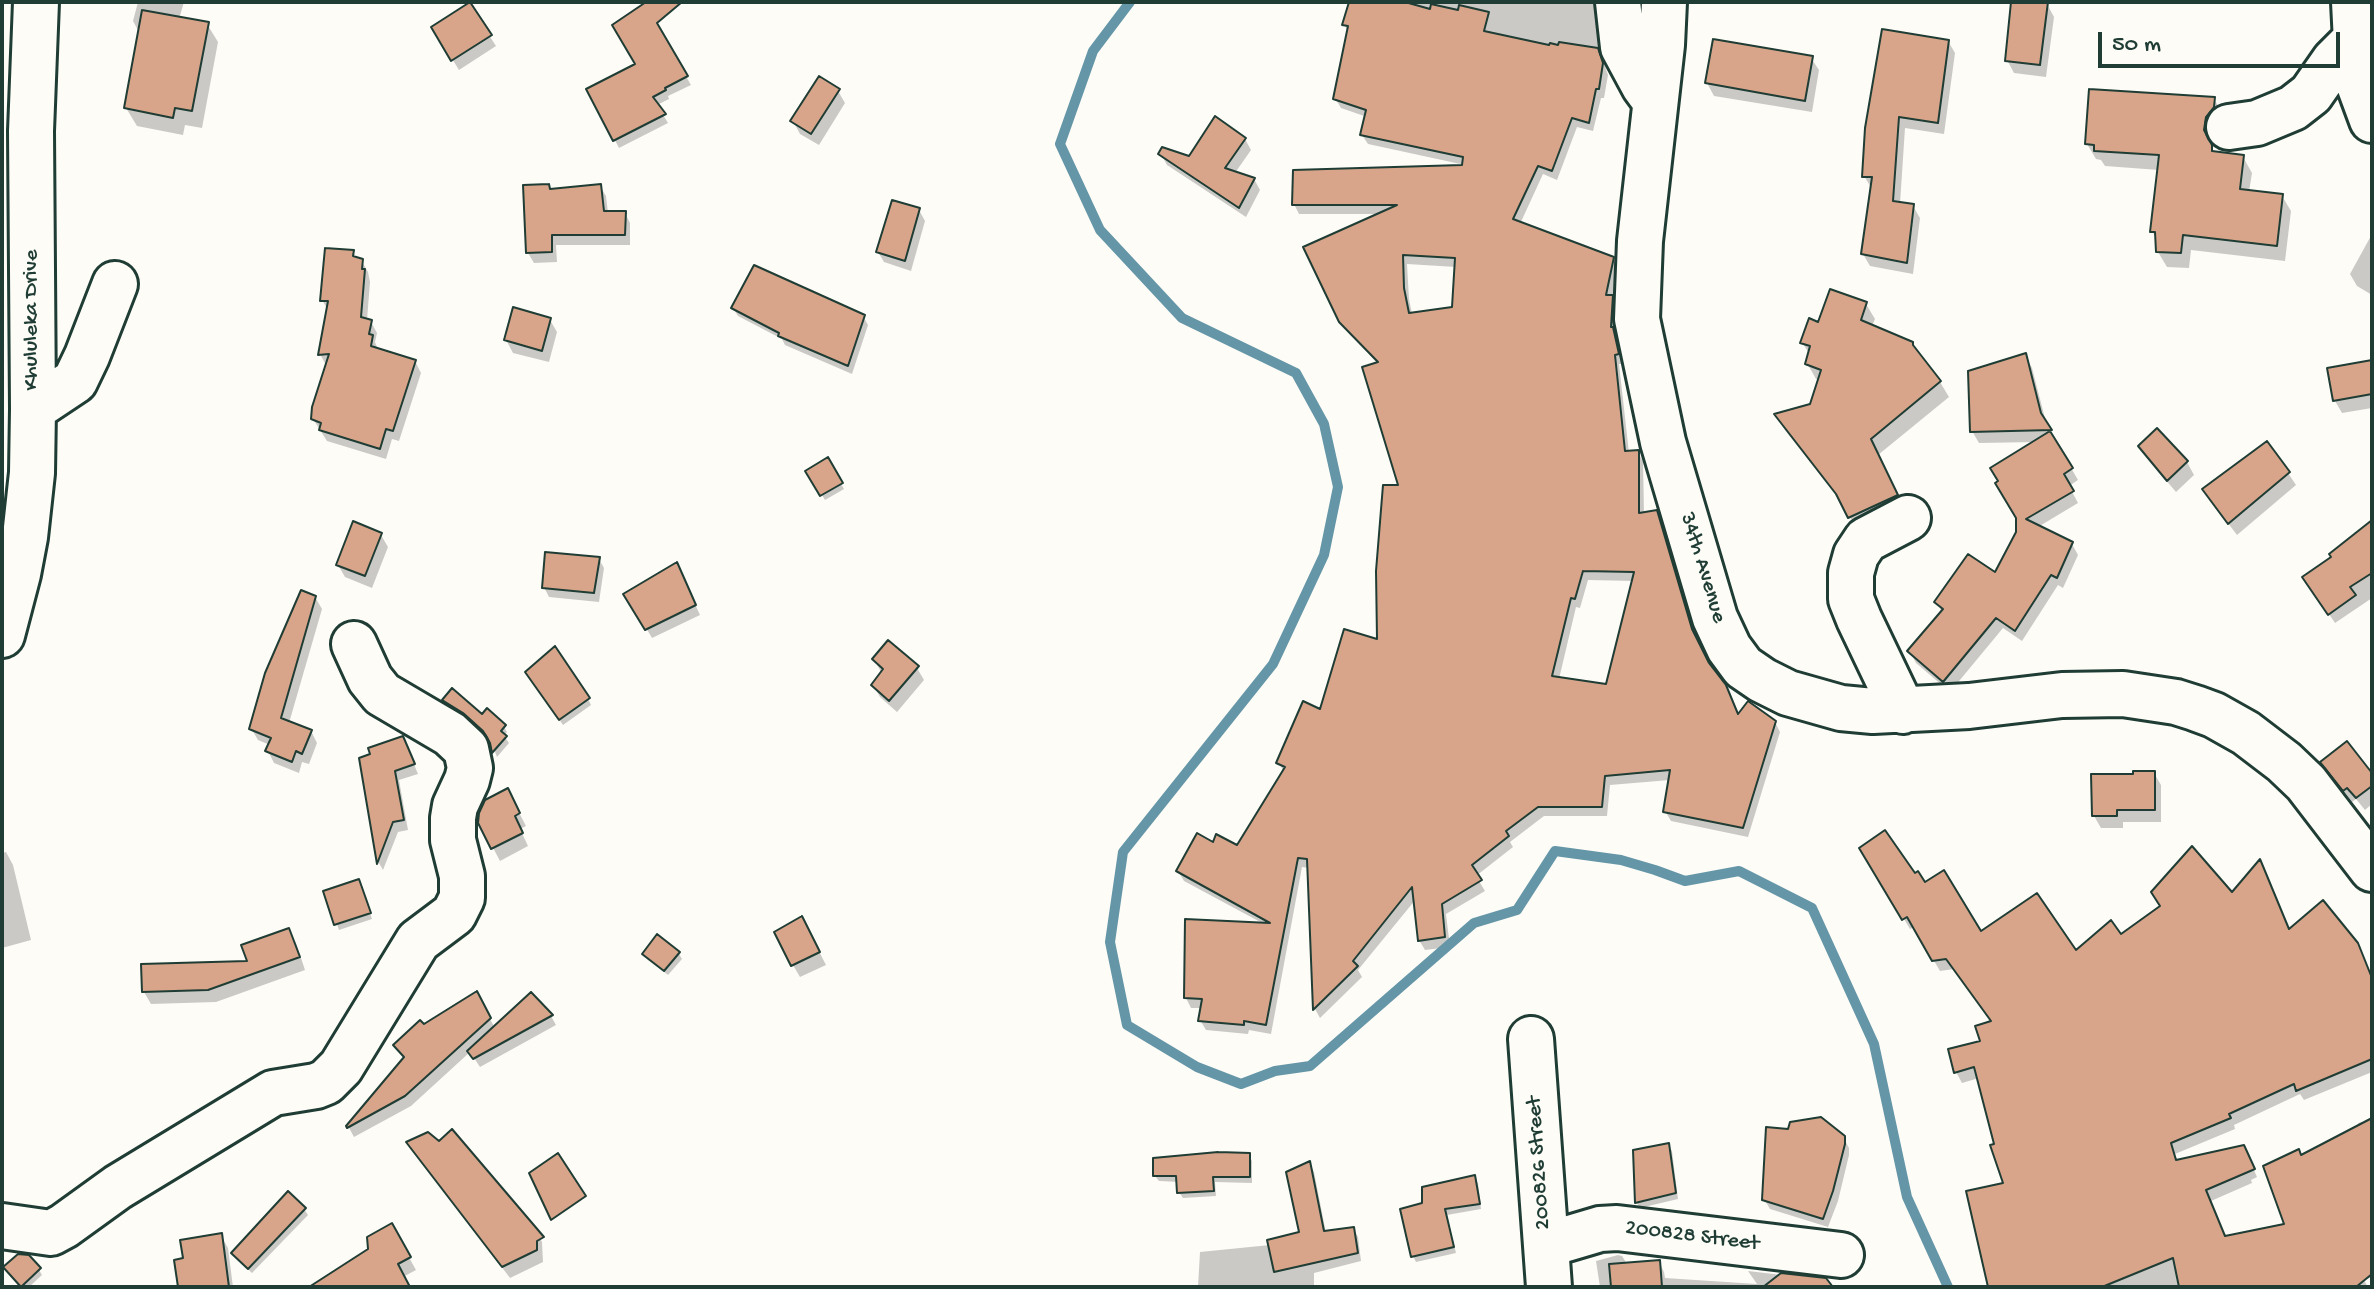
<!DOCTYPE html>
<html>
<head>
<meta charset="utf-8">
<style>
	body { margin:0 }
	#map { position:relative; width:2374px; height:1289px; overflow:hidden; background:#fdfcf7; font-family:"Gochi Hand",sans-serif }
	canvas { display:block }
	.frame { position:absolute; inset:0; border:4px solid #1f3d34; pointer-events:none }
	.scale { position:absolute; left:2098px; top:32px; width:242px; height:36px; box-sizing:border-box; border:4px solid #1f3d34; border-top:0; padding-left:10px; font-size:24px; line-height:28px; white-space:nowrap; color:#1f3d34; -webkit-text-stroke:6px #fdfcf7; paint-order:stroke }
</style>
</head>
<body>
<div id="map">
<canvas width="2374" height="1289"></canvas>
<div class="frame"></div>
<div class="scale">50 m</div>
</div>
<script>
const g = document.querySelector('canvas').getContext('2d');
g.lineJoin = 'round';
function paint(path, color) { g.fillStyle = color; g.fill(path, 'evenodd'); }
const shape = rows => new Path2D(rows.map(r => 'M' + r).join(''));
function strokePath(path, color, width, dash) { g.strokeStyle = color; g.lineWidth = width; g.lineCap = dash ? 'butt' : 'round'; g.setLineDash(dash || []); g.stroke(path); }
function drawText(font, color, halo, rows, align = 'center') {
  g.font = font + ' "Gochi Hand",sans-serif'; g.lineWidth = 8; g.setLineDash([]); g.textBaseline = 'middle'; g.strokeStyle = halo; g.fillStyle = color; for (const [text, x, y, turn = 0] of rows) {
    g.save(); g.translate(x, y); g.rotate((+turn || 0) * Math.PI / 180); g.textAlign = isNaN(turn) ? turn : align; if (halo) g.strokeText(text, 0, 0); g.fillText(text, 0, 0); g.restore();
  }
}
paint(shape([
	[138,2,184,2,179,19,207,24,218,42,202,128,185,125,183,135,137,126,126,108,140,34,133,21],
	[1351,2,1600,2,1598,16,1603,61,1608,75,1604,98,1601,98,1593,131,1577,127,1557,180,1543,174,1520,224,1613,259,1619,269,1612,298,1617,307,1615,335,1623,364,1619,364,1629,453,1638,452,1643,462,1644,514,1656,512,1662,522,1697,640,1738,717,1775,722,1780,732,1748,837,1671,821,1665,811,1670,780,1610,785,1607,816,1544,816,1510,842,1513,847,1476,876,1485,891,1446,914,1450,947,1425,950,1419,940,1416,899,1358,970,1362,977,1320,1018,1315,1009,1309,868,1302,867,1271,1034,1249,1030,1248,1034,1206,1030,1200,1020,1202,1008,1191,1008,1186,998,1264,924,1184,881,1178,871,1214,844,1238,848,1284,772,1279,763,1379,642,1401,487,1378,364,1348,332,1341,321,1381,214,1299,214,1294,204,1465,165,1368,144,1362,135,1367,117,1341,108,1335,98,1349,33,1344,24],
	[1407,264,1456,267,1454,308,1412,314,1409,299],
	[1588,580,1634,581,1608,686,1559,679,1576,607,1580,608],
	[2013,2,2047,4,2054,17,2046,77,2014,73,2007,60],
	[469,4,496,46,459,70,433,28],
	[646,8,691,85,668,96,669,99,657,105,668,123,619,148,589,90,638,65],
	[1884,32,1948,41,1955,53,1944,134,1905,128,1900,204,1913,206,1920,218,1913,274,1870,266,1863,254,1872,189,1864,176],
	[1811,58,1819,70,1812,112,1714,96,1707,83],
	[838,91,845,103,819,145,800,134,793,121],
	[2214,99,2223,114,2214,133,2212,147,2215,153,2243,157,2252,173,2249,192,2282,196,2291,211,2285,261,2191,250,2189,268,2167,267,2158,252,2158,241,2152,231,2159,170,2105,166,2101,160,2096,159,2087,144],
	[1245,139,1251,150,1235,173,1254,179,1260,190,1246,217,1167,165,1161,154,1190,158],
	[548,186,551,191,600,186,606,196,608,213,625,213,630,223,630,245,556,245,557,262,534,263,528,253],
	[919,210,925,221,911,271,884,262,878,252],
	[2372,234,2372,295,2357,286,2350,274],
	[353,252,357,259,361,260,368,272,370,282,367,320,371,322,377,333,375,342,378,350,415,361,421,373,399,441,392,439,386,459,327,441,313,419,326,365,320,354,328,310,322,300],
	[1866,304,1875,319,1872,326,1918,356,1940,382,1949,397,1878,455,1905,511,1858,532,1843,504,1785,430,1777,416,1811,406,1820,380,1816,379,1807,363,1810,355,1802,342,1820,324],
	[733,308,863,316,868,325,852,374,785,345,782,339,738,316],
	[550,320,557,332,549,362,513,353,506,340],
	[2025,356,2032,368,2047,426,2078,480,2069,486,2078,503,2038,527,2072,544,2078,555,2063,588,2058,585,2022,641,2003,628,1950,692,1916,663,1910,652,1942,612,1936,602,1996,574,2018,532,2036,442,1979,443,1972,431],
	[2372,366,2372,408,2342,413,2335,401,2330,370],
	[2157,430,2187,462,2194,475,2176,492,2147,458,2140,446],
	[827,460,844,489,825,500,808,472],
	[2288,473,2296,485,2237,535,2212,502],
	[2372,523,2372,598,2335,623,2311,587,2333,558],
	[381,535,388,547,372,588,345,577,338,565],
	[599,559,604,568,599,602,549,597,544,587],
	[681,574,700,615,652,638,626,594],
	[315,597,322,609,289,723,311,731,317,743,309,764,302,762,299,773,274,763,268,751,270,745,258,740,251,728],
	[874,659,917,668,924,680,897,712,880,697,873,685,881,672],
	[531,678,588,699,591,705,563,725],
	[444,700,504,727,507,732,504,736,509,743,497,757,489,736,468,718,447,706],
	[403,738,418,774,399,780,408,830,398,832,383,870,379,863,362,760],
	[2323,763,2372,776,2372,804,2365,810,2356,799,2352,802],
	[2154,773,2161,785,2161,822,2123,822,2123,828,2101,828,2094,816],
	[514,803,526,826,520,829,528,846,500,861,480,823],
	[1862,849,1915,875,1980,934,2076,952,2232,895,2260,862,2290,931,2372,978,2372,1072,2304,1100,2300,1094,2234,1125,2235,1129,2175,1154,2178,1162,2249,1159,2257,1177,2251,1180,2252,1183,2211,1201,2226,1238,2285,1287,2012,1287,2006,1184,1979,1078,1962,1083,1956,1072,1983,1043,1992,1022,1954,969,1940,971,1914,927,1910,929],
	[6,852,13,865,31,940,2,948,2,853],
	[361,887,372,919,339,930,326,892],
	[289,930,296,943,305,970,216,1002,151,1004,144,992,250,962],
	[808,930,826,965,800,977,793,965],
	[658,937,679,954,682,959,668,975,647,959,644,954],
	[476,994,495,1028,531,995,551,1016,556,1025,480,1067,470,1052,411,1106,354,1137,348,1126,405,1059,395,1045],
	[2372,1120,2372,1277,2364,1280,2368,1287,2323,1287,2287,1225,2301,1157,2359,1127,2358,1123],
	[1843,1137,1849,1148,1849,1155,1838,1201,1828,1227,1770,1209,1764,1199],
	[1668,1146,1672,1151,1678,1199,1640,1208,1637,1203,1635,1151],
	[416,1154,535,1229,542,1242,543,1262,510,1278],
	[1249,1155,1252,1161,1252,1183,1215,1182,1216,1196,1183,1198,1179,1192,1179,1182,1159,1181,1155,1176],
	[1310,1164,1314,1172,1326,1233,1353,1229,1358,1237,1361,1261,1314,1273,1314,1287,1198,1287,1200,1252,1270,1245,1302,1234],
	[1474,1177,1478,1183,1481,1209,1447,1215,1456,1253,1416,1262,1413,1256,1424,1204],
	[304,1209,308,1215,252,1273,237,1259,234,1253],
	[391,1225,416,1270,403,1277,409,1287,312,1287,370,1250],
	[221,1236,228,1248,233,1287,189,1287],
	[1618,1255,1622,1256,1627,1264,1659,1262,1664,1272,1665,1278,1757,1284,1748,1271,1825,1280,1828,1287,1600,1287,1596,1261],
	[39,1270,42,1275,29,1287,22,1287,9,1273]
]), '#0003');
strokePath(shape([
	[1130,2,1093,51,1060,144,1100,230,1182,318,1296,373,1324,424,1338,487,1324,555,1273,664,1123,852,1110,942,1127,1025,1197,1067,1241,1084,1275,1071,1310,1066,1474,923,1517,910,1555,851,1621,860,1655,870,1685,881,1739,871,1812,908,1874,1044,1907,1197,1948,1287]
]), '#6596a7', 10);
const building = shape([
	[470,2,492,35,451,61,431,27,470,2],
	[646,2,682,2,657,23,688,76,665,88,666,90,653,97,666,114,613,141,586,89,635,64,612,25,646,2],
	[1349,2,1405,2,1430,9,1431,4,1458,10,1459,5,1489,12,1484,31,1549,45,1550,43,1558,45,1559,42,1598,48,1603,63,1599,89,1596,89,1589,123,1572,118,1552,171,1538,166,1513,219,1614,257,1606,295,1613,295,1611,327,1613,327,1619,354,1615,355,1625,451,1639,450,1639,513,1657,510,1692,629,1709,663,1726,685,1738,714,1748,701,1776,721,1743,828,1663,812,1670,770,1605,776,1602,807,1538,807,1506,831,1509,836,1472,865,1482,880,1442,904,1445,937,1418,941,1412,887,1353,961,1358,966,1313,1010,1307,859,1298,858,1266,1025,1244,1021,1244,1025,1198,1021,1202,999,1184,998,1185,919,1270,923,1176,871,1197,833,1213,842,1216,834,1237,845,1285,767,1276,763,1303,701,1320,709,1344,629,1377,639,1376,571,1383,485,1398,485,1362,367,1378,362,1339,322,1303,247,1397,205,1292,205,1293,170,1462,165,1463,157,1360,135,1366,110,1333,99,1348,26,1342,25,1349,2],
	[1403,255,1455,258,1452,307,1409,313,1404,288,1403,255],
	[1583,571,1634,572,1606,684,1552,676,1571,598,1575,599,1583,571],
	[2011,2,2048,2,2040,65,2005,61,2011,2],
	[142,10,209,22,192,111,175,108,173,118,124,108,142,10],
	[1882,29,1949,40,1938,123,1899,117,1893,201,1914,204,1907,263,1861,254,1872,177,1862,177,1865,128,1882,29],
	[1713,39,1813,56,1805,101,1705,83,1713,39],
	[819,76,840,89,811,134,790,121,819,76],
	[2089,89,2215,97,2214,107,2206,117,2204,130,2212,145,2212,151,2244,155,2240,189,2283,194,2277,246,2183,235,2181,253,2156,252,2155,232,2150,232,2159,155,2094,151,2094,145,2085,144,2089,89],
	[1215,116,1246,138,1225,168,1255,178,1239,208,1158,154,1162,147,1189,156,1215,116],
	[549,184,550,189,601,184,604,211,626,211,625,235,552,235,552,252,526,253,523,185,549,184],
	[892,200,920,208,905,261,876,252,892,200],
	[325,248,354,250,353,256,363,259,362,269,365,269,361,317,372,320,369,334,373,335,371,346,416,360,393,431,386,429,380,449,319,430,321,423,311,419,312,407,329,354,318,355,328,301,320,301,325,248],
	[754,265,865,315,848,366,778,336,779,333,731,308,754,265],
	[1830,289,1867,302,1861,320,1913,342,1913,345,1941,381,1871,439,1898,495,1848,518,1836,494,1774,414,1810,404,1821,370,1805,364,1810,346,1800,343,1809,318,1818,322,1830,289],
	[513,307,551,318,542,351,504,340,513,307],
	[2026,353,2041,413,2052,430,1970,432,1968,371,2026,353],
	[2372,360,2372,394,2333,401,2327,368,2372,360],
	[2157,428,2188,461,2167,481,2138,446,2157,428],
	[2050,431,2073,468,2064,474,2074,491,2026,519,2073,542,2057,578,2051,575,2015,631,1996,618,1943,682,1907,651,1943,609,1934,602,1968,554,1995,572,2016,532,2016,518,1995,483,1998,481,1990,468,2050,431],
	[2267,441,2290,472,2228,524,2202,489,2267,441],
	[828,457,843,483,820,496,805,471,828,457],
	[2372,520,2372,573,2350,587,2356,595,2328,615,2302,577,2331,557,2329,554,2372,520],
	[353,521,382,533,365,576,336,565,353,521],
	[545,552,600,557,594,593,542,588,545,552],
	[677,562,696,605,645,630,623,594,677,562],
	[301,590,316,596,281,718,312,730,302,754,296,751,292,762,265,751,271,738,249,729,265,673,301,590],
	[888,640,919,666,889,701,871,685,883,669,872,659,888,640],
	[555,646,590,698,559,720,525,672,555,646],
	[452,688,482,714,487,708,506,725,501,731,507,736,492,753,490,743,483,731,463,713,442,700,452,688],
	[403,736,415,764,395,771,404,820,393,822,377,864,359,758,370,754,368,748,403,736],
	[2347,741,2372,773,2372,786,2356,798,2347,788,2343,791,2320,762,2347,741],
	[2133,771,2155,771,2155,810,2117,810,2117,816,2092,816,2091,774,2133,774,2133,771],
	[508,788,520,813,515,816,523,833,491,849,478,823,479,813,485,800,508,788],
	[1885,830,1915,873,1918,871,1925,882,1944,870,1981,931,2037,893,2076,950,2111,920,2121,934,2160,906,2151,892,2192,846,2232,892,2260,859,2289,929,2323,900,2358,943,2372,978,2372,1059,2296,1091,2294,1084,2229,1114,2231,1118,2171,1143,2176,1160,2244,1145,2255,1169,2206,1190,2225,1236,2284,1224,2263,1166,2299,1149,2301,1155,2372,1118,2372,1274,2356,1287,2179,1287,2173,1258,2102,1287,1988,1287,1966,1191,2003,1183,1990,1145,1994,1144,1974,1067,1954,1073,1948,1049,1980,1041,1975,1026,1991,1021,1946,959,1932,961,1907,917,1902,920,1859,848,1885,830],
	[359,879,371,913,334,925,323,891,359,879],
	[802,916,820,952,791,966,774,932,802,916],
	[289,928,300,957,208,990,142,992,141,964,247,961,241,945,289,928],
	[657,934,680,952,664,971,642,954,657,934],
	[477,991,491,1018,405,1096,347,1128,346,1126,404,1057,393,1045,420,1020,424,1024,477,991],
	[531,992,553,1015,473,1059,467,1051,531,992],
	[1821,1117,1845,1136,1845,1144,1833,1191,1823,1219,1762,1200,1766,1127,1788,1129,1790,1122,1821,1117],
	[452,1129,544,1237,537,1241,537,1250,502,1267,406,1142,428,1132,439,1141,452,1129],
	[1669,1143,1676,1193,1635,1203,1633,1150,1669,1143],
	[1218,1152,1250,1153,1250,1177,1213,1177,1214,1191,1177,1193,1176,1176,1153,1176,1153,1158,1218,1152],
	[558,1153,586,1196,551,1220,529,1173,558,1153],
	[1310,1161,1324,1231,1354,1227,1358,1253,1274,1272,1267,1240,1299,1232,1286,1172,1310,1161],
	[1475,1175,1480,1204,1445,1209,1454,1247,1411,1257,1400,1209,1422,1203,1422,1187,1475,1175],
	[288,1191,306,1208,248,1269,231,1253,288,1191],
	[392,1223,411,1257,398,1264,410,1287,309,1287,368,1249,367,1237,392,1223],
	[222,1233,229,1287,178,1287,174,1260,183,1258,180,1240,222,1233],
	[18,1254,29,1255,41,1268,21,1287,3,1267,18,1254],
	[1660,1260,1662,1287,1611,1287,1609,1264,1660,1260],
	[1781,1273,1826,1278,1833,1287,1763,1287,1781,1273]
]);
paint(building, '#d8a58b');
strokePath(building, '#1f3d34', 2);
const minor = shape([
	[1618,2,1623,47,1644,86,1655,101],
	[1664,2,1662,45,1640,241,1637,319,1663,442,1715,618,1729,648,1743,667,1762,680,1788,693,1841,708,1873,711,1969,706,2062,695,2123,694,2176,702,2195,708,2214,715,2246,733,2284,762,2306,783,2372,869],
	[2354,2,2358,82,2372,120],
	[2229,127,2257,123,2293,108,2311,94,2334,61,2355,40],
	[33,409,75,381,87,356,115,284],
	[2,635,18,574,25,537,32,473,33,409,31,131,36,2],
	[1903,711,1859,619,1851,599,1851,573,1856,555,1866,540,1908,518],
	[1531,1039,1549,1287],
	[2,1226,51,1233,64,1226,118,1187,273,1093,316,1086,326,1082,341,1067,418,941,454,914,462,898,462,876,453,840,453,818,455,806,467,780,470,768,466,749,450,734,382,694,370,679,354,644],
	[1546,1245,1600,1229,1617,1228,1841,1255]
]);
strokePath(minor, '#1f3d34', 50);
strokePath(minor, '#fdfcf7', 44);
drawText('22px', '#1f3d34', '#fdfcf7', [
	["Khululeka Drive",33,320,-90],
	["34th Avenue",1702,568,73],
	["200826 Street",1540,1163,-94],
	["200828 Street",1692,1237,7]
]);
</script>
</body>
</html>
